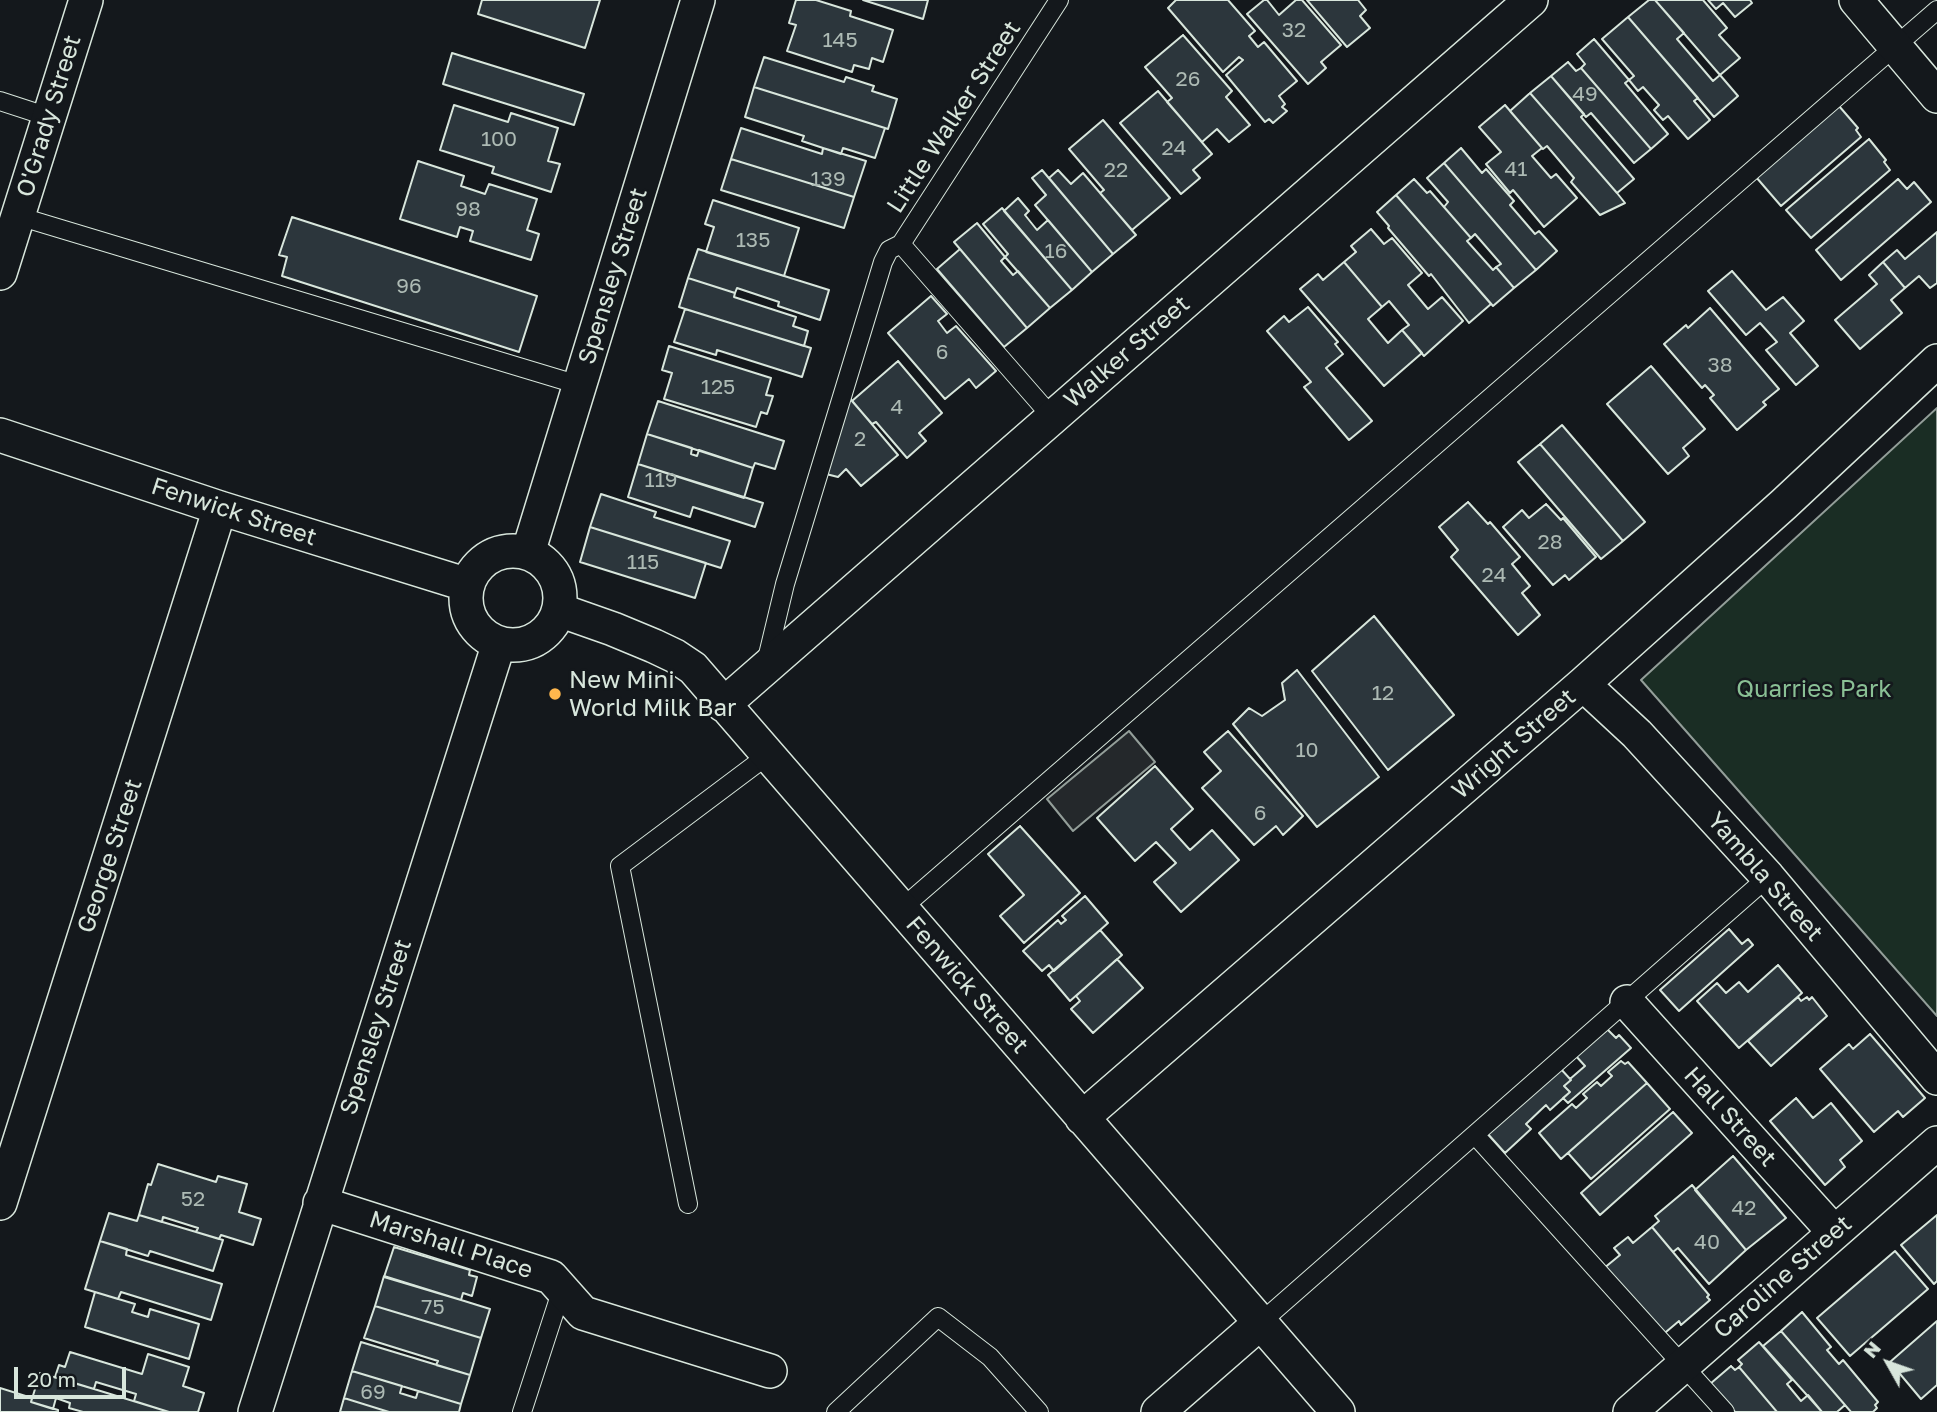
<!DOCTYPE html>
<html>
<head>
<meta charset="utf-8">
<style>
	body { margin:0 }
	#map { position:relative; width:1937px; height:1412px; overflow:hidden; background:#14181c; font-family:"Golos Text",sans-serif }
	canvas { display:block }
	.north { position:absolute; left:1853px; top:1328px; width:70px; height:70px; -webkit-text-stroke:5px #14181c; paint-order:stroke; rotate:310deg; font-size:19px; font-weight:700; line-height:28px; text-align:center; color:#d8e6dc }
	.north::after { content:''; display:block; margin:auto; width:24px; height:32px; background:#d8e6dc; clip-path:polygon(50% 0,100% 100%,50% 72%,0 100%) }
	.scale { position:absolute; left:14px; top:1367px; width:112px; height:32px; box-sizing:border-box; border:4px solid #d8e6dc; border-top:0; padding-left:9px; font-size:21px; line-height:24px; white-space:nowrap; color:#d8e6dc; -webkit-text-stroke:5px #14181c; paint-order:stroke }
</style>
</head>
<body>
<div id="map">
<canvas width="1937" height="1412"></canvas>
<div class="north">N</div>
<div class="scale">20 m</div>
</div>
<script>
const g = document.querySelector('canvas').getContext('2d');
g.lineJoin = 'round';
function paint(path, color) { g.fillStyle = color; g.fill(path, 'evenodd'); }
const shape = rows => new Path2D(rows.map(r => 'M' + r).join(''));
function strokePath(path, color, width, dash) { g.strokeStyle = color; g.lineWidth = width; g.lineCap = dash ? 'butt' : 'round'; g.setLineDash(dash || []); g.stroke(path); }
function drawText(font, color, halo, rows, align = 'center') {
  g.font = font + ' "Golos Text",sans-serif'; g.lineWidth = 5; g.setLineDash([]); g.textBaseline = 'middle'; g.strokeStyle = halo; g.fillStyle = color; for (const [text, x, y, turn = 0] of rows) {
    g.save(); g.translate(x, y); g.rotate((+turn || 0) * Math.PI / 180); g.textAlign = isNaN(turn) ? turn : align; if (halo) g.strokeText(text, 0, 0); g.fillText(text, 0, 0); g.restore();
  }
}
const green = shape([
	[1937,408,1937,1016,1641,680,1937,408]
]);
paint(green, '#1a2d24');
strokePath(green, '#939e99', 2);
const parking = shape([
	[1129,731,1155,762,1073,831,1047,799,1129,731]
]);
paint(parking, '#24282b');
strokePath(parking, '#939e99', 2);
const building = shape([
	[482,0,600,0,585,48,478,14,482,0],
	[796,0,816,0,851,11,850,16,893,30,883,62,872,58,869,69,854,65,852,72,787,51,796,25,789,23,796,0],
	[863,0,928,0,923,19,863,0],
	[1176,0,1228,0,1255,31,1249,36,1258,47,1264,42,1297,81,1279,96,1285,104,1282,107,1287,111,1273,123,1269,119,1265,122,1226,75,1243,60,1239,57,1223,72,1168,8,1176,0],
	[1264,0,1267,0,1279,15,1296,0,1302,0,1341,45,1321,62,1326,68,1308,84,1247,14,1264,0],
	[1307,0,1358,0,1366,10,1360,16,1370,28,1347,47,1307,0],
	[1649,0,1655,0,1684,33,1677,39,1713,81,1720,75,1738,96,1714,117,1628,17,1649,0],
	[1655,0,1703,0,1727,28,1719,35,1740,58,1720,75,1655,0],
	[1708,0,1750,0,1752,3,1735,17,1723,3,1716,9,1708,0],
	[1628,17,1698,98,1694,101,1710,120,1688,139,1668,116,1663,120,1654,110,1659,105,1643,87,1638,91,1629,80,1634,76,1602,39,1628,17],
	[1183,35,1232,91,1226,97,1250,125,1229,142,1217,129,1202,142,1167,102,1172,98,1145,67,1183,35],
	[1594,39,1629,80,1625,83,1668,134,1651,149,1581,68,1585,64,1577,54,1594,39],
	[452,53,584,94,574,125,443,84,452,53],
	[764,57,844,82,846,77,874,86,872,91,897,99,888,129,754,87,764,57],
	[1568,62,1576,71,1581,68,1651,149,1634,163,1591,113,1586,117,1551,76,1568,62],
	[1551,76,1584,114,1581,117,1634,179,1617,193,1530,93,1551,76],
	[754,87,885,128,875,158,843,148,841,154,802,141,804,136,745,117,754,87],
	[1158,91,1212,154,1193,170,1200,178,1181,194,1120,123,1158,91],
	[1530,93,1617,193,1625,203,1600,215,1571,182,1574,178,1547,146,1543,149,1542,148,1510,111,1530,93],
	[454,105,508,122,511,113,558,128,548,161,560,164,551,192,492,173,494,167,440,150,454,105],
	[1505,105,1542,148,1532,156,1551,178,1556,174,1577,198,1544,227,1513,190,1510,193,1486,164,1501,152,1479,127,1505,105],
	[1839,106,1858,128,1856,130,1861,137,1781,206,1756,177,1839,106],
	[1103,120,1170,198,1132,230,1100,193,1104,190,1069,149,1103,120],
	[741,128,822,154,823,148,866,161,854,197,731,159,741,128],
	[1869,139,1886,160,1884,162,1890,170,1811,238,1786,210,1869,139],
	[1461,148,1482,173,1486,169,1514,201,1510,205,1535,234,1539,231,1557,251,1536,270,1444,163,1461,148],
	[731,159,854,197,844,228,721,190,731,159],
	[418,161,464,176,461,186,485,194,489,184,537,199,527,230,539,234,531,260,470,241,473,231,460,227,457,237,400,219,418,161],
	[1444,163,1536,270,1514,288,1496,267,1501,264,1475,234,1471,238,1444,207,1448,202,1427,178,1444,163],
	[1042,170,1113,254,1092,272,1035,205,1046,195,1032,178,1042,170],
	[1058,170,1071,184,1083,173,1136,235,1113,254,1049,178,1058,170],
	[1414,179,1427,193,1430,191,1471,238,1467,241,1493,270,1496,267,1514,288,1493,306,1396,195,1414,179],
	[1898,179,1907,189,1914,182,1931,202,1841,280,1816,250,1898,179],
	[1396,195,1491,304,1469,323,1431,274,1429,276,1388,228,1389,226,1377,212,1396,195],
	[1018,198,1029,211,1025,215,1037,230,1048,220,1092,272,1072,290,1004,211,1018,198],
	[713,200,799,228,784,276,706,252,714,227,705,224,713,200],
	[1002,208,1072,290,1050,308,1005,257,1008,254,983,224,1002,208],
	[292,217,537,296,519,352,282,276,287,257,279,255,292,217],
	[977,223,1005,257,1001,261,1013,275,1018,271,1050,308,1027,328,954,242,977,223],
	[1371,229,1384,244,1392,238,1422,273,1408,285,1428,309,1442,297,1463,321,1424,356,1402,330,1409,325,1389,301,1382,307,1344,262,1356,252,1351,246,1371,229],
	[1937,232,1937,283,1930,288,1919,276,1905,288,1883,262,1897,250,1905,259,1937,232],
	[698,249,829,290,820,320,778,306,779,302,737,288,735,293,688,278,698,249],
	[960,249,1027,328,1004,347,937,269,960,249],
	[1344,262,1382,307,1368,319,1388,343,1402,330,1422,353,1384,386,1300,289,1318,274,1323,280,1344,262],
	[1883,262,1905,288,1891,300,1902,313,1860,349,1835,320,1877,284,1869,275,1883,262],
	[1732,271,1766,310,1783,297,1804,321,1790,333,1818,366,1796,385,1766,350,1777,342,1760,323,1746,335,1708,291,1732,271],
	[688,278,735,293,734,297,796,317,793,326,808,331,804,346,679,307,688,278],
	[931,296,947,314,938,321,947,333,956,326,996,371,976,388,969,379,945,399,888,333,931,296],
	[1308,307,1338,342,1335,344,1343,354,1326,368,1372,421,1349,440,1304,387,1311,382,1267,331,1284,316,1289,322,1308,307],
	[1710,308,1779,389,1763,402,1766,405,1737,430,1710,398,1714,395,1705,385,1702,388,1664,344,1686,325,1688,328,1710,308],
	[685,309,811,348,802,377,717,350,716,355,674,342,685,309],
	[669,346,771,378,766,395,773,396,767,414,761,412,756,427,664,399,672,373,662,370,669,346],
	[898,361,942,413,919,433,926,441,907,458,876,422,872,424,852,401,898,361],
	[1651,366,1705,429,1683,448,1689,456,1668,474,1607,404,1651,366],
	[848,396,898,455,861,486,846,469,838,477,826,474,848,396],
	[658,401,784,441,775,469,755,463,753,468,647,434,658,401],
	[1562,425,1645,522,1623,541,1540,444,1562,425],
	[647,434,692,448,691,454,697,456,699,450,753,468,744,498,638,464,647,434],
	[1540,444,1623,541,1601,559,1518,462,1540,444],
	[638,464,763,503,755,527,693,507,690,517,628,497,638,464],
	[601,494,656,512,654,517,730,541,721,568,590,527,601,494],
	[1468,502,1488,524,1490,522,1520,557,1512,564,1530,586,1522,593,1540,615,1518,635,1451,557,1458,550,1439,527,1468,502],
	[1546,504,1561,520,1563,518,1596,557,1569,580,1565,575,1553,585,1503,527,1522,510,1529,518,1546,504],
	[590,527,706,563,695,598,580,562,590,527],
	[1374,616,1454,715,1388,770,1312,671,1374,616],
	[1297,670,1379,777,1317,827,1233,724,1249,708,1262,716,1285,700,1282,683,1297,670],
	[1228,731,1303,816,1283,835,1276,826,1254,845,1202,788,1221,771,1204,752,1228,731],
	[1155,766,1193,809,1171,829,1190,850,1212,830,1239,860,1181,912,1154,882,1176,863,1156,842,1135,861,1097,818,1155,766],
	[1020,826,1080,893,1024,943,1000,916,1024,895,988,854,1020,826],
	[1085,896,1108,923,1054,971,1049,965,1042,971,1023,951,1058,920,1061,924,1066,920,1062,916,1085,896],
	[1729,929,1742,944,1748,939,1753,945,1679,1011,1660,990,1729,929],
	[1100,930,1122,955,1070,1001,1048,975,1100,930],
	[1117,959,1143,988,1093,1033,1071,1009,1080,1001,1076,996,1117,959],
	[1778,965,1802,993,1739,1048,1697,1001,1717,983,1726,993,1739,982,1748,992,1778,965],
	[1798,997,1801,1001,1807,997,1809,1000,1812,997,1827,1016,1771,1066,1748,1041,1798,997],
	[1606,1028,1616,1038,1619,1035,1631,1048,1568,1103,1563,1098,1570,1092,1564,1086,1571,1080,1570,1079,1585,1066,1575,1055,1606,1028],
	[1870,1034,1925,1098,1903,1117,1898,1111,1874,1132,1820,1069,1849,1044,1853,1049,1870,1034],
	[1621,1061,1625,1064,1628,1062,1647,1083,1561,1159,1539,1133,1572,1104,1576,1108,1587,1098,1583,1094,1597,1082,1601,1086,1612,1076,1608,1072,1621,1061],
	[1560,1068,1571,1080,1564,1086,1570,1092,1550,1110,1546,1105,1526,1124,1531,1129,1505,1153,1487,1133,1560,1068],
	[1647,1083,1670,1109,1591,1179,1568,1153,1647,1083],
	[1796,1098,1813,1118,1831,1103,1862,1141,1840,1160,1845,1167,1825,1185,1770,1121,1796,1098],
	[1673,1112,1692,1133,1600,1215,1581,1193,1673,1112],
	[1733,1156,1786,1218,1746,1250,1695,1190,1733,1156],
	[158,1164,216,1182,218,1176,247,1184,239,1212,261,1219,253,1245,221,1235,219,1239,196,1232,198,1228,163,1217,162,1222,139,1215,148,1184,151,1185,158,1164],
	[1692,1185,1746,1250,1709,1284,1678,1248,1673,1252,1652,1227,1659,1221,1655,1216,1692,1185],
	[109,1213,137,1221,139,1215,223,1240,213,1271,150,1251,148,1256,100,1241,109,1213],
	[1937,1215,1937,1281,1934,1284,1901,1245,1937,1215],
	[1652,1227,1709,1295,1707,1297,1710,1300,1681,1325,1679,1321,1660,1337,1603,1269,1620,1255,1614,1248,1628,1237,1633,1243,1652,1227],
	[100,1241,127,1249,126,1255,222,1284,211,1320,121,1292,118,1299,85,1289,100,1241],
	[394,1247,470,1270,469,1275,477,1277,472,1296,463,1293,461,1300,384,1277,394,1247],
	[1895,1251,1928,1289,1850,1356,1817,1318,1895,1251],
	[384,1276,490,1309,481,1338,375,1306,384,1276],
	[95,1292,135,1304,132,1312,148,1317,150,1309,199,1324,189,1359,85,1327,95,1292],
	[375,1306,481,1338,470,1375,436,1365,438,1361,364,1338,375,1306],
	[1802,1312,1831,1347,1827,1350,1839,1364,1843,1360,1878,1402,1875,1405,1877,1408,1873,1412,1851,1412,1781,1331,1802,1312],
	[1937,1321,1937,1385,1921,1399,1890,1362,1937,1321],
	[1781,1331,1845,1405,1837,1412,1822,1412,1763,1346,1781,1331],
	[361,1342,470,1375,461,1404,352,1371,361,1342],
	[1759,1342,1792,1380,1787,1384,1801,1401,1808,1395,1822,1412,1777,1412,1739,1367,1742,1364,1738,1360,1759,1342],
	[70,1352,142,1374,148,1354,189,1367,183,1386,204,1393,198,1412,169,1412,134,1401,136,1394,96,1382,94,1389,55,1377,59,1365,65,1367,70,1352],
	[1731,1366,1735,1370,1739,1367,1777,1412,1735,1412,1710,1384,1731,1366],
	[352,1371,402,1386,400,1393,416,1398,418,1391,461,1404,459,1412,389,1412,344,1398,352,1371],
	[40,1373,94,1389,169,1412,83,1412,69,1408,70,1403,56,1398,53,1409,31,1402,40,1373],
	[0,1388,32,1398,31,1402,58,1410,58,1412,0,1412,0,1388],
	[344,1398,389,1412,340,1412,344,1398]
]);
paint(building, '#2c363c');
strokePath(building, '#d8e6dc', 2);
const service = shape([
	[0,101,49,117],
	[18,216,579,385],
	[1052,417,901,244,1059,0],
	[766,663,785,584,883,262,889,250,901,244],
	[901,909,1937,10],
	[1475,1135,1725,1412],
	[688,1204,620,866,768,755],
	[1260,1323,1768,877],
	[522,1412,562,1289],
	[836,1412,938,1317,990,1357,1039,1412]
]);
const minor = shape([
	[1856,0,1937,96],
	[0,273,86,0],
	[0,435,220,508,468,585],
	'466 598a47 47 0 1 1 94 0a47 47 0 1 1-94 0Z',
	[528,553,698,0],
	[559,610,613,629,654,646,675,656,693,668,1338,1412],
	[1583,684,1637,734,1768,877,1937,1078],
	[723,705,1531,0],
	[1627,1002,1834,1232],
	[1082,1118,1583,684,1784,504,1937,361],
	[0,1203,220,508],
	[320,1203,551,1277,583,1313,770,1371],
	[255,1412,499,643],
	[1158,1412,1260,1323],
	[1630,1412,1937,1143]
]);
strokePath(service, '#d8e6dc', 20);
strokePath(minor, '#d8e6dc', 36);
strokePath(service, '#14181c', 18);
strokePath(minor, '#14181c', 33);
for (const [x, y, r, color] of [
	[555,694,7,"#ffb74d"]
]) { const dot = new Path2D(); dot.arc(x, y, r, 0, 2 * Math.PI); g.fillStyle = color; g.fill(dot); strokePath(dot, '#14181c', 2.5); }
drawText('21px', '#adbab4', null, [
	["32",1294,30],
	["145",840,40],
	["26",1188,79],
	["49",1585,94],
	["100",499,139],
	["24",1174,148],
	["41",1516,169],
	["22",1116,170],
	["139",828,179],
	["98",468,209],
	["135",753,240],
	["16",1056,251],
	["96",409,286],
	["6",942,352],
	["38",1720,365],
	["125",718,387],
	["4",897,407],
	["2",860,439],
	["119",661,480],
	["28",1550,542],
	["115",643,562],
	["24",1494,575],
	["12",1383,693],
	["10",1307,750],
	["6",1260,813],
	["52",193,1199],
	["42",1744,1208],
	["40",1707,1242],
	["75",433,1307],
	["69",373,1392]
]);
drawText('24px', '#d8e6dc', '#14181c', [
	["O'Grady Street",49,116,-73],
	["Little Walker Street",954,117,-57],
	["Spensley Street",613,276,-73],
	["Walker Street",1127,352,-41],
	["Fenwick Street",234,512,18],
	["Wright Street",1514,744,-41],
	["George Street",110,856,-72],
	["Yambla Street",1765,877,49],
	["Fenwick Street",967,985,49],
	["Spensley Street",376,1027,-72],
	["Hall Street",1730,1117,48],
	["Marshall Place",451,1245,18],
	["Caroline Street",1783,1277,-41]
]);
drawText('24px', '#d8e6dc', '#14181c', [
	["New Mini",569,680],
	["World Milk Bar",569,708]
], 'left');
drawText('24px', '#8ac095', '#14181c', [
	["Quarries Park",1814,689]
]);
</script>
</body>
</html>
